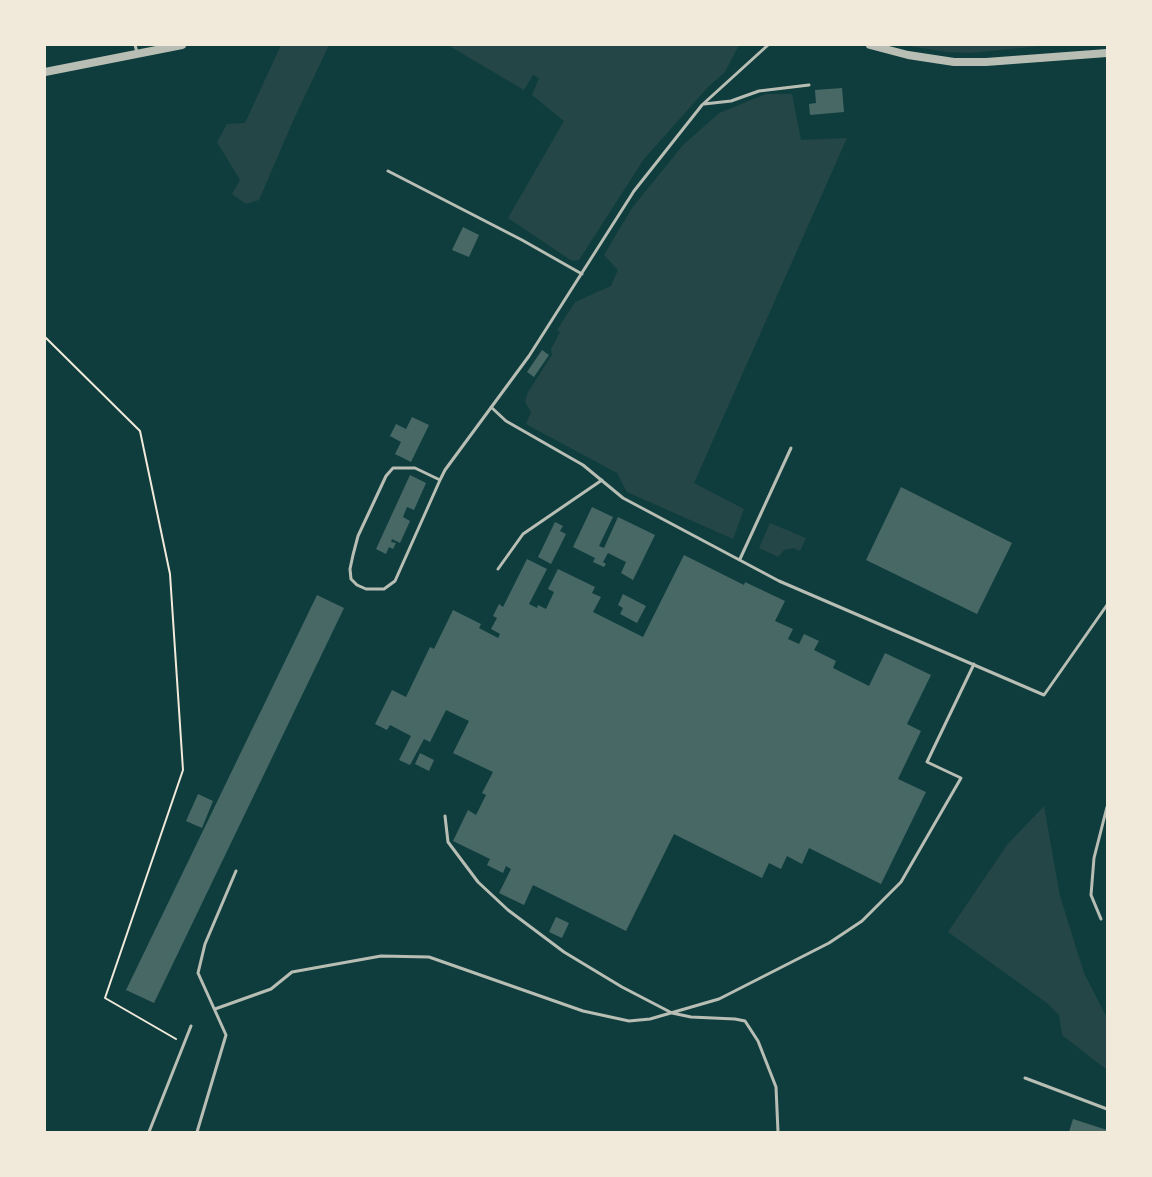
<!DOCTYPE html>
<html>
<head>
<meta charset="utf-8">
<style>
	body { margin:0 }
	#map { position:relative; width:1152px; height:1177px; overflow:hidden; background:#0f3d3e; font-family:Roboto,sans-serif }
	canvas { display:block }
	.frame { position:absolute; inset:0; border:46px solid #f1e9da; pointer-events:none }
</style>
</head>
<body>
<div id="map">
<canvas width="1152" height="1177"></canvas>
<div class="frame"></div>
</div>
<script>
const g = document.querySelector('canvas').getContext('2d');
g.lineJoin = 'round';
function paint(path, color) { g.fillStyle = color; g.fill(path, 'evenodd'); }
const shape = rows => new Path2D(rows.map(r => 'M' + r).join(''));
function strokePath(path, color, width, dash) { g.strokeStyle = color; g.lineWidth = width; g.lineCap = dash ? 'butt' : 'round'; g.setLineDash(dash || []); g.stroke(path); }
paint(shape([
	[281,45,329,45,293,121,259,200,246,204,232,194,240,180,217,142,227,124,245,123],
	[452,45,739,45,725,72,708,87,644,159,579,260,572,261,508,218,564,121,532,95,539,78,533,75,524,90,451,47],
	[902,45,1051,45,970,53,947,52],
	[766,94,792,94,801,140,847,138,694,483,744,509,733,539,627,492,617,473,526,424,531,412,525,402,528,392,552,355,551,349,560,332,557,330,575,302,611,286,618,270,604,255,632,208,683,145,719,113],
	[770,523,806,538,800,551,793,548,784,550,778,557,759,548],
	[1044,806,1060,896,1084,973,1107,1018,1107,1070,1062,1035,1059,1015,1047,1003,948,932,1007,845]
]), '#244646');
paint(shape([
	[842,88,844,112,810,115,809,104,816,103,815,90],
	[463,227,479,235,469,257,452,250],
	[542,350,549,355,534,377,527,372],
	[412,417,429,425,411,462,395,454,401,442,390,436,396,424,406,429],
	[410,475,426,483,414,510,407,507,403,517,410,521,400,543,392,539,391,542,396,543,393,549,389,547,386,554,376,549],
	[901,487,1012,543,977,614,866,560],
	[592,507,613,517,599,546,604,548,618,517,655,535,633,580,621,573,626,562,608,553,603,562,606,564,604,567,593,562,595,558,573,547],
	[555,522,563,526,560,531,566,534,551,564,538,557],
	[684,555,744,585,745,582,785,601,775,621,793,629,788,639,799,644,804,634,819,641,814,650,836,661,833,668,869,686,885,653,931,675,907,724,921,731,898,779,926,792,881,884,809,848,802,864,787,856,781,869,769,863,762,878,674,834,626,931,533,885,524,905,499,893,511,869,506,866,503,873,487,865,490,859,453,841,468,810,476,815,486,795,482,793,493,772,453,753,469,721,446,710,430,742,424,739,410,765,399,760,411,736,390,725,387,730,375,724,392,690,406,697,430,647,434,649,453,610,481,624,479,628,498,638,500,634,491,629,497,618,493,616,499,604,503,607,527,559,547,569,529,604,537,608,538,605,546,609,554,592,548,589,558,569,595,587,592,593,601,597,593,612,643,637],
	[623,594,646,606,637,623,620,614,623,608,618,605],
	[317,595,344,608,154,1003,126,990],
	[420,753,434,760,429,771,415,764],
	[198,794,213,801,202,828,186,821],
	[556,917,569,923,562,938,549,932],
	[1073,1119,1107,1130,1107,1132,1069,1132]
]), '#486865');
strokePath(shape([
	[45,337,140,431,170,574,183,770,105,998,176,1039]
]), '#f1e9da', 2);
strokePath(shape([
	[135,45,137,52],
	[704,104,731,101,759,91,809,85],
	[388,171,522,240,582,274],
	[491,407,506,421,583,465,623,498,779,581,1044,695,1107,605],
	[440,480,415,468,393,468,386,476,358,536,353,555,350,569,351,579,357,585,366,589,384,589,395,581,440,480,445,470,529,356,634,191,702,105,768,45],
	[740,559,791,448],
	[498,569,523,534,602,480],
	[445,816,448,842,478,882,508,910,564,952,622,987,672,1013,691,1017,735,1019,745,1021,758,1041,776,1087,778,1132],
	[1101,919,1091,895,1094,858,1107,807],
	[215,1009,271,989,292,972,381,956,429,957,583,1011,629,1021,650,1019,719,999,829,943,862,921,901,882,961,778,927,762,974,664],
	[1025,1078,1107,1109],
	[149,1132,191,1026],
	[197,1132,226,1035,198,973,205,944,236,871]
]), '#b8beb3', 3);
strokePath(shape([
	[870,45,908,55,954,62,986,62,1107,53],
	[45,72,182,45]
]), '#b8beb3', 8);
</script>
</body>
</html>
